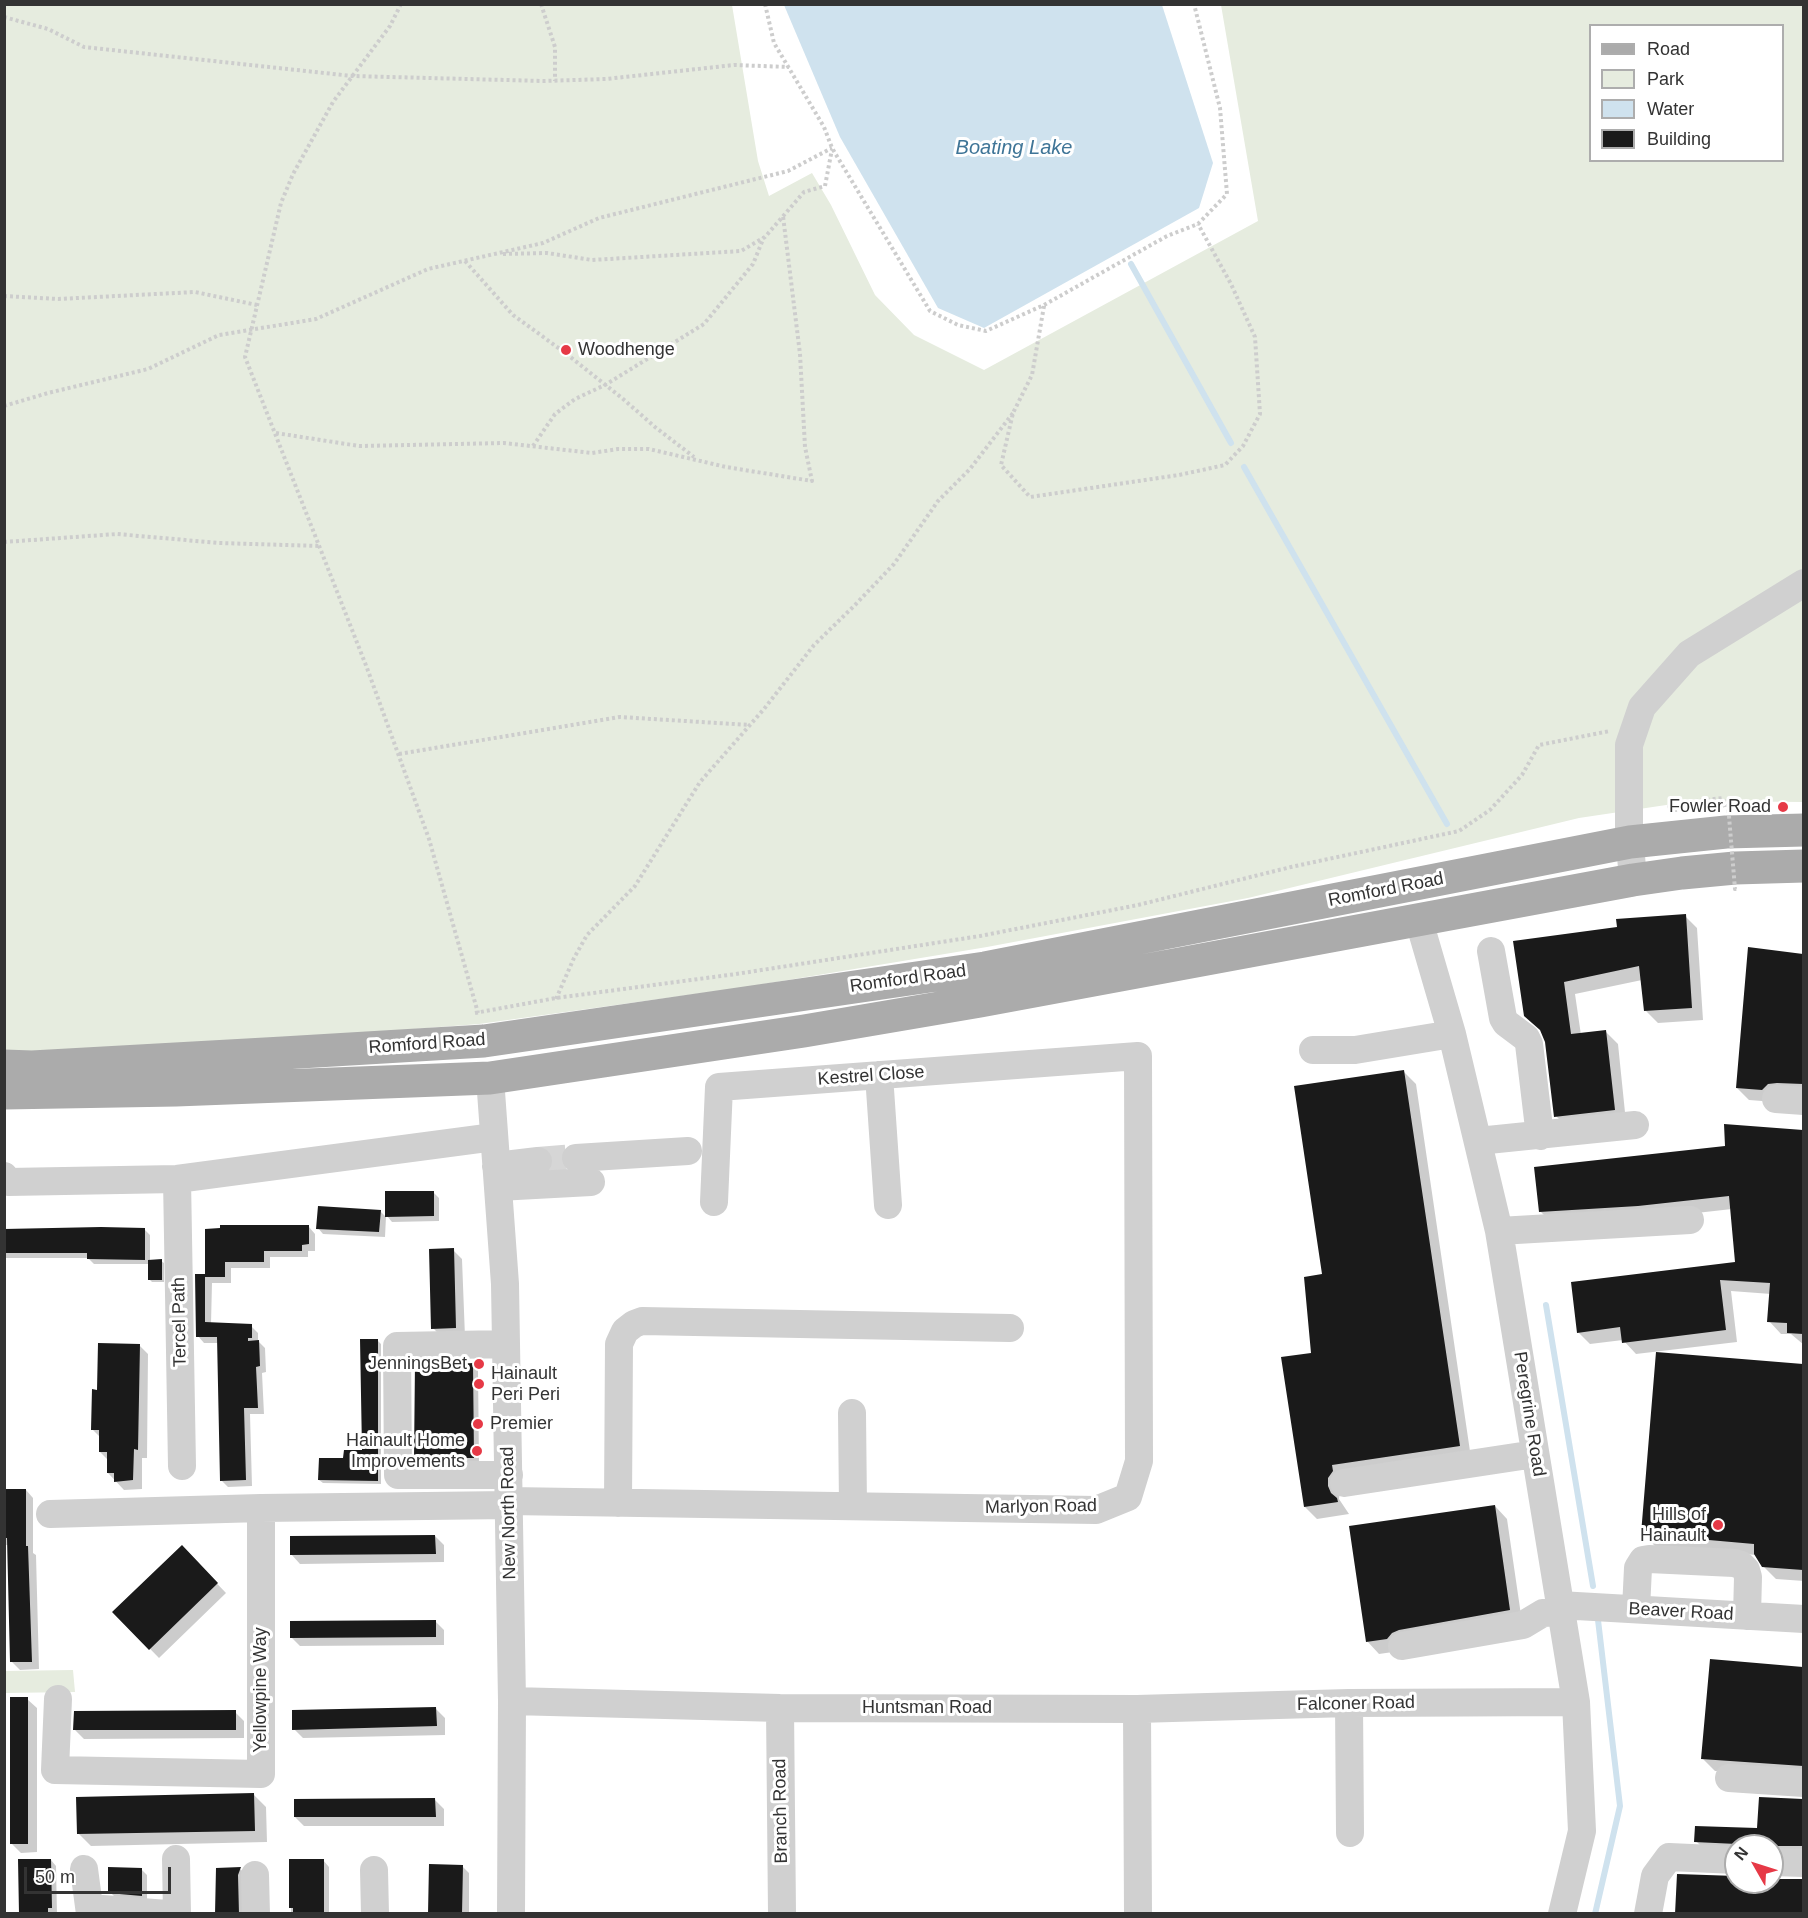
<!DOCTYPE html>
<html>
<head>
<meta charset="utf-8">
<style>
	body { margin:0 }
	#map { position:relative; width:1808px; height:1918px; overflow:hidden; background:#fff; font-family:Arial,sans-serif }
	canvas { display:block }
	.frame { position:absolute; inset:0; border:6px solid #333; pointer-events:none }
	.legend { position:absolute; left:1589px; top:24px; width:195px; height:138px; box-sizing:border-box; background:#fff; border:2px solid #adadad; margin:0; padding:8px 10px; list-style:none; font-size:18px; color:#333 }
	.legend li { display:flex; align-items:center; gap:12px; height:30px }
	.legend b { width:30px; border:2px solid #adadad }
	.north { position:absolute; left:1724px; top:1834px; width:60px; height:60px; box-sizing:border-box; background:#fff; border:2px solid #adadad; border-radius:50%; rotate:309deg; font-size:16px; font-weight:700; line-height:24px; text-align:center; color:#333 }
	.north::after { content:''; display:block; margin:auto; width:21px; height:27px; background:#e63946; clip-path:polygon(50% 0,100% 100%,50% 72%,0 100%) }
	.scale { position:absolute; left:24px; top:1867px; width:147px; height:27px; box-sizing:border-box; border:3px solid #333; border-top:0; padding-left:8px; font-size:18px; line-height:21px; white-space:nowrap; color:#333; -webkit-text-stroke:4px #fff; paint-order:stroke }
</style>
</head>
<body>
<div id="map">
<canvas width="1808" height="1918"></canvas>
<div class="frame"></div>
<ul class="legend">
<li><b style="height:8px;background:#ababab"></b>Road</li>
<li><b style="height:16px;background:#e6ecdf"></b>Park</li>
<li><b style="height:16px;background:#cfe2ee"></b>Water</li>
<li><b style="height:16px;background:#1a1a1a"></b>Building</li>
</ul>
<div class="north">N</div>
<div class="scale">50 m</div>
</div>
<script>
const g = document.querySelector('canvas').getContext('2d');
g.lineJoin = 'round';
function paint(path, color) { g.fillStyle = color; g.fill(path, 'evenodd'); }
const shape = rows => new Path2D(rows.map(r => 'M' + r).join(''));
function strokePath(path, color, width, dash) { g.strokeStyle = color; g.lineWidth = width; g.lineCap = dash ? 'butt' : 'round'; g.setLineDash(dash || []); g.stroke(path); }
function drawText(font, color, halo, rows, align = 'center') {
  g.font = font + ' Arial,sans-serif'; g.lineWidth = 6; g.setLineDash([]); g.textBaseline = 'middle'; g.strokeStyle = halo; g.fillStyle = color; for (const [text, x, y, turn = 0] of rows) {
    g.save(); g.translate(x, y); g.rotate((+turn || 0) * Math.PI / 180); g.textAlign = isNaN(turn) ? turn : align; if (halo) g.strokeText(text, 0, 0); g.fillText(text, 0, 0); g.restore();
  }
}
paint(shape([
	[5,5,732,5,758,161,769,196,812,173,831,205,875,295,914,335,984,370,1258,221,1221,5,1803,5,1803,802,1693,801,1579,818,1248,898,987,947,746,987,479,1024,218,1044,51,1052,5,1051],
	[1590,26,1782,26,1782,160,1590,160],
	[73,1670,75,1692,5,1693,4,1671]
]), '#e6ecdf');
paint(shape([
	[784,5,1162,5,1213,163,1199,208,984,328,938,308,840,137]
]), '#cfe2ee');
paint(shape([
	[1685,916,1697,928,1703,1020,1658,1023,1646,1011,1642,980,1575,994,1581,1035,1606,1032,1618,1044,1626,1122,1568,1128,1556,1116,1547,1042,1543,1032,1525,1015,1618,928],
	[1749,949,1804,955,1804,1095,1775,1102,1749,1100,1737,1088],
	[1403,1071,1416,1084,1471,1458,1340,1490,1339,1499,1349,1514,1317,1519,1305,1507,1313,1354,1323,1275],
	[1725,1125,1804,1131,1804,1345,1791,1334,1781,1334,1769,1321,1771,1294,1731,1291,1737,1342,1636,1354,1623,1340,1590,1344,1578,1332,1736,1263,1732,1209,1652,1218,1553,1224,1540,1211,1727,1147],
	[433,1192,439,1198,439,1221,392,1222,387,1216],
	[380,1211,386,1217,385,1237,323,1234,318,1228],
	[309,1227,315,1234,315,1251,308,1251,308,1257,270,1257,270,1268,231,1268,231,1283,212,1283,211,1324,251,1326,258,1333,258,1341,265,1348,266,1372,262,1373,264,1414,250,1414,252,1486,228,1487,222,1481,218,1343,204,1343,198,1336,197,1276,206,1276,207,1230],
	[4,1230,145,1230,150,1235,150,1261,161,1261,164,1263,164,1282,152,1282,150,1280,149,1264,94,1264,88,1258,4,1258],
	[453,1250,462,1259,465,1337,442,1337,433,1328],
	[378,1341,381,1344,381,1484,323,1483,319,1480,345,1460,363,1452],
	[139,1345,148,1354,147,1458,142,1458,142,1489,124,1490,108,1473,108,1460,100,1452,101,1438,92,1429,98,1391],
	[1657,1354,1804,1365,1804,1581,1776,1579,1763,1566,1756,1555,1655,1546,1643,1534],
	[457,1363,459,1365,472,1365,478,1370,479,1464,422,1464,416,1458],
	[4,1490,26,1490,33,1498,33,1553,36,1555,39,1669,20,1670,12,1662,9,1545,4,1545],
	[1495,1506,1507,1519,1522,1622,1400,1651,1379,1654,1367,1641],
	[435,1536,444,1545,444,1562,300,1564,291,1554],
	[182,1547,226,1593,159,1658,114,1612],
	[435,1621,444,1630,444,1645,300,1646,291,1637],
	[1712,1660,1804,1669,1804,1777,1715,1771,1703,1759],
	[27,1699,37,1708,37,1852,21,1853,12,1844],
	[436,1709,445,1718,445,1735,303,1738,294,1729],
	[235,1712,244,1721,244,1738,84,1739,75,1730],
	[254,1795,266,1807,267,1842,91,1846,78,1833],
	[1760,1798,1804,1801,1804,1858,1772,1863,1772,1846,1736,1846,1708,1853,1696,1841,1758,1829],
	[435,1800,444,1809,444,1826,304,1826,295,1817],
	[51,1860,56,1866,57,1914,20,1914],
	[291,1860,323,1860,329,1867,329,1914,291,1914],
	[462,1866,469,1873,469,1914,429,1914],
	[141,1869,147,1875,147,1901,116,1898,110,1892],
	[240,1869,246,1874,245,1914,217,1914]
]), '#0003');
strokePath(shape([
	[1131,264,1231,443],
	[1244,467,1447,824],
	[1546,1305,1593,1586],
	[1595,1914,1620,1806,1598,1620]
]), '#cfe2ee', 6);
paint(shape([
	[1686,914,1692,1008,1644,1011,1639,966,1564,982,1571,1034,1606,1030,1615,1110,1554,1117,1545,1042,1540,1030,1524,1016,1513,941,1617,927,1616,919],
	[1748,947,1803,954,1803,1084,1777,1083,1768,1084,1762,1090,1736,1088],
	[1404,1070,1460,1446,1332,1465,1333,1471,1328,1478,1328,1486,1331,1493,1337,1498,1338,1502,1304,1507,1281,1357,1311,1353,1304,1277,1322,1274,1294,1086],
	[1724,1124,1803,1130,1803,1334,1787,1333,1787,1323,1767,1322,1770,1283,1720,1280,1726,1330,1622,1343,1620,1327,1577,1333,1571,1282,1735,1262,1729,1196,1638,1206,1539,1212,1534,1167,1725,1146],
	[385,1191,434,1191,434,1216,385,1217],
	[318,1206,381,1210,379,1232,316,1229],
	[220,1225,309,1225,309,1244,302,1245,302,1251,264,1251,264,1262,225,1262,225,1277,205,1277,205,1322,252,1324,252,1338,248,1338,248,1341,259,1340,260,1366,256,1367,258,1408,244,1408,246,1480,220,1481,217,1337,196,1337,195,1274,205,1274,205,1229,220,1228],
	[101,1227,145,1228,145,1260,87,1259,87,1253,4,1253,4,1229],
	[454,1248,456,1328,431,1329,429,1249],
	[162,1259,162,1280,148,1280,148,1260],
	[360,1339,378,1339,378,1481,318,1480,319,1458,343,1458,344,1450,362,1450],
	[98,1343,140,1344,138,1450,134,1449,133,1480,114,1482,114,1473,107,1473,107,1452,99,1452,99,1430,91,1430,92,1389,97,1390],
	[1656,1352,1803,1364,1803,1570,1762,1567,1754,1554,1754,1544,1641,1534],
	[457,1361,457,1364,473,1363,474,1458,414,1458,415,1362],
	[4,1489,26,1489,26,1546,28,1546,32,1662,10,1662,7,1538,4,1538],
	[1495,1505,1510,1610,1399,1630,1392,1633,1387,1639,1366,1642,1349,1526],
	[435,1535,436,1554,290,1555,290,1536],
	[182,1545,218,1583,149,1650,112,1612],
	[436,1620,436,1637,290,1638,290,1621],
	[1710,1659,1803,1667,1803,1766,1701,1759],
	[10,1697,28,1697,28,1844,10,1844],
	[436,1707,437,1726,292,1730,292,1710],
	[236,1710,236,1730,73,1730,74,1711],
	[254,1793,255,1831,77,1834,76,1797],
	[1759,1797,1803,1799,1803,1846,1745,1846,1737,1844,1694,1842,1695,1826,1757,1828],
	[435,1798,436,1817,294,1817,294,1799],
	[18,1859,51,1859,52,1908,48,1908,48,1914,19,1914],
	[289,1859,324,1859,324,1914,293,1914,293,1908,289,1908],
	[429,1864,463,1865,462,1914,428,1914],
	[108,1867,142,1868,142,1896,108,1893],
	[241,1867,238,1875,239,1914,215,1914,216,1868],
	[1677,1874,1736,1876,1736,1882,1772,1882,1772,1879,1803,1879,1803,1914,1675,1914]
]), '#1a1a1a');
strokePath(shape([
	[538,1161,576,1158]
]), '#d6d6d6', 28, [28, 14]);
strokePath(shape([
	[401,4,390,26,333,102,293,174,281,203,245,357,367,668,429,839,478,1013],
	[541,4,555,47,555,81],
	[765,4,774,43,824,127,832,148,930,311,958,325,986,331,1044,305,1167,236,1198,224,1227,194,1220,108,1194,4],
	[4,17,48,29,84,47,352,76,544,81,606,79,734,65,789,67],
	[503,254,547,253,592,260,741,251,765,237,804,192,825,186,832,149],
	[465,261,513,315,564,352,622,398,655,427,694,457],
	[4,296,58,299,195,292,257,305],
	[1044,306,1032,375,1013,413,1001,465,1030,497,1179,475,1225,465,1243,446,1260,414,1255,337,1231,284,1198,224],
	[4,406,48,393,148,369,219,335,316,319,428,269,543,243,599,218,788,171,832,148],
	[276,433,359,446,504,443,592,453,618,449,649,449,726,467,812,481,805,447,800,354,783,216],
	[533,446,555,414,575,399,605,385,704,324,753,264,764,237],
	[4,542,117,534,219,543,320,546],
	[399,754,620,717,750,725],
	[1674,810,1670,810,1669,804,1723,798,1725,807],
	[556,999,574,958,587,935,635,886,700,782,764,709,814,645,855,605,894,564,938,501,970,469,1013,413],
	[475,1013,556,998,736,974,980,936,1138,905,1291,867,1459,831,1490,810,1522,775,1539,745,1610,731]
]), '#cdcdcd', 4, [3, 3]);
strokePath(shape([
	[1633,880,1629,832,1629,745,1642,707,1689,654,1804,583],
	[1419,921,1452,1034,1499,1231,1576,1702,1582,1831,1562,1914],
	[1491,951,1503,1018,1506,1023,1526,1038,1529,1044,1540,1136],
	[1313,1050,1355,1050,1452,1034],
	[879,1075,888,1205],
	[490,1078,505,1284,506,1344,512,1701,511,1914],
	[1776,1099,1804,1101],
	[1478,1141,1635,1125],
	[576,1158,688,1151],
	[496,1166,538,1161],
	[4,1176,8,1182,177,1179,494,1137],
	[177,1179,182,1466],
	[498,1187,591,1182],
	[1499,1231,1690,1220],
	[506,1344,397,1346,398,1475,509,1475],
	[852,1413,853,1506],
	[1344,1483,1535,1454],
	[509,1501,1096,1510,1128,1497,1139,1461,1138,1056,719,1087,714,1202],
	[618,1503,619,1344,625,1331,634,1324,642,1321,1010,1328],
	[50,1514,261,1508,509,1505],
	[1559,1605,1804,1619],
	[1636,1609,1638,1568,1643,1560,1649,1559,1734,1563,1741,1565,1746,1570,1748,1577,1747,1616],
	[1402,1646,1523,1625,1543,1613,1561,1612],
	[58,1699,55,1770,261,1774,261,1508],
	[512,1701,780,1708,1137,1709,1138,1914],
	[1349,1703,1350,1833],
	[780,1708,782,1914],
	[1137,1709,1349,1703,1576,1702],
	[1729,1778,1804,1783],
	[176,1859,177,1914],
	[1772,1862,1804,1863],
	[84,1869,90,1914],
	[374,1870,375,1914],
	[255,1875,256,1914],
	[90,1908,167,1914],
	[1648,1914,1655,1876,1669,1857,1736,1860]
]), '#d0d0d0', 28);
strokePath(shape([
	[4,1066,32,1067,283,1053,484,1041,985,968,1630,842,1726,832,1804,830],
	[4,1093,176,1090,490,1078,804,1031,980,1001,1633,880,1682,873,1735,868,1804,866]
]), '#ababab', 33);
strokePath(shape([
	[1674,810,1728,804,1735,889,1739,889]
]), '#cdcdcd', 4, [3, 3]);
for (const [x, y, r, color] of [
	[566,350,6,"#e63946"],
	[1783,807,6,"#e63946"],
	[479,1364,6,"#e63946"],
	[479,1384,6,"#e63946"],
	[478,1424,6,"#e63946"],
	[477,1451,6,"#e63946"],
	[1718,1525,6,"#e63946"]
]) { const dot = new Path2D(); dot.arc(x, y, r, 0, 2 * Math.PI); g.fillStyle = color; g.fill(dot); strokePath(dot, '#fff', 2); }
drawText('18px', '#333', '#fff', [
	["Woodhenge",578,350,"left"],
	["Fowler Road",1771,807],
	["JenningsBet",467,1364],
	["Hainault",491,1374,"left"],
	["Peri Peri",491,1395,"left"],
	["Premier",490,1424,"left"],
	["Hainault Home",465,1441],
	["Improvements",465,1462],
	["Hills of",1706,1515],
	["Hainault",1706,1536]
], 'right');
drawText('18px', '#333', '#fff', [
	["Romford Road",1386,890,-11],
	["Romford Road",908,979,-8],
	["Romford Road",427,1044,-4],
	["Kestrel Close",871,1076,-4],
	["Tercel Path",180,1322,-91],
	["Peregrine Road",1529,1414,81],
	["Marlyon Road",1041,1507,-1],
	["New North Road",509,1513,-91],
	["Beaver Road",1681,1612,3],
	["Yellowpine Way",261,1690,-90],
	["Falconer Road",1356,1704,-1],
	["Huntsman Road",927,1708],
	["Branch Road",781,1811,-91]
]);
drawText('italic 20px', '#3f7597', '#fff', [
	["Boating Lake",1014,148]
]);
</script>
</body>
</html>
